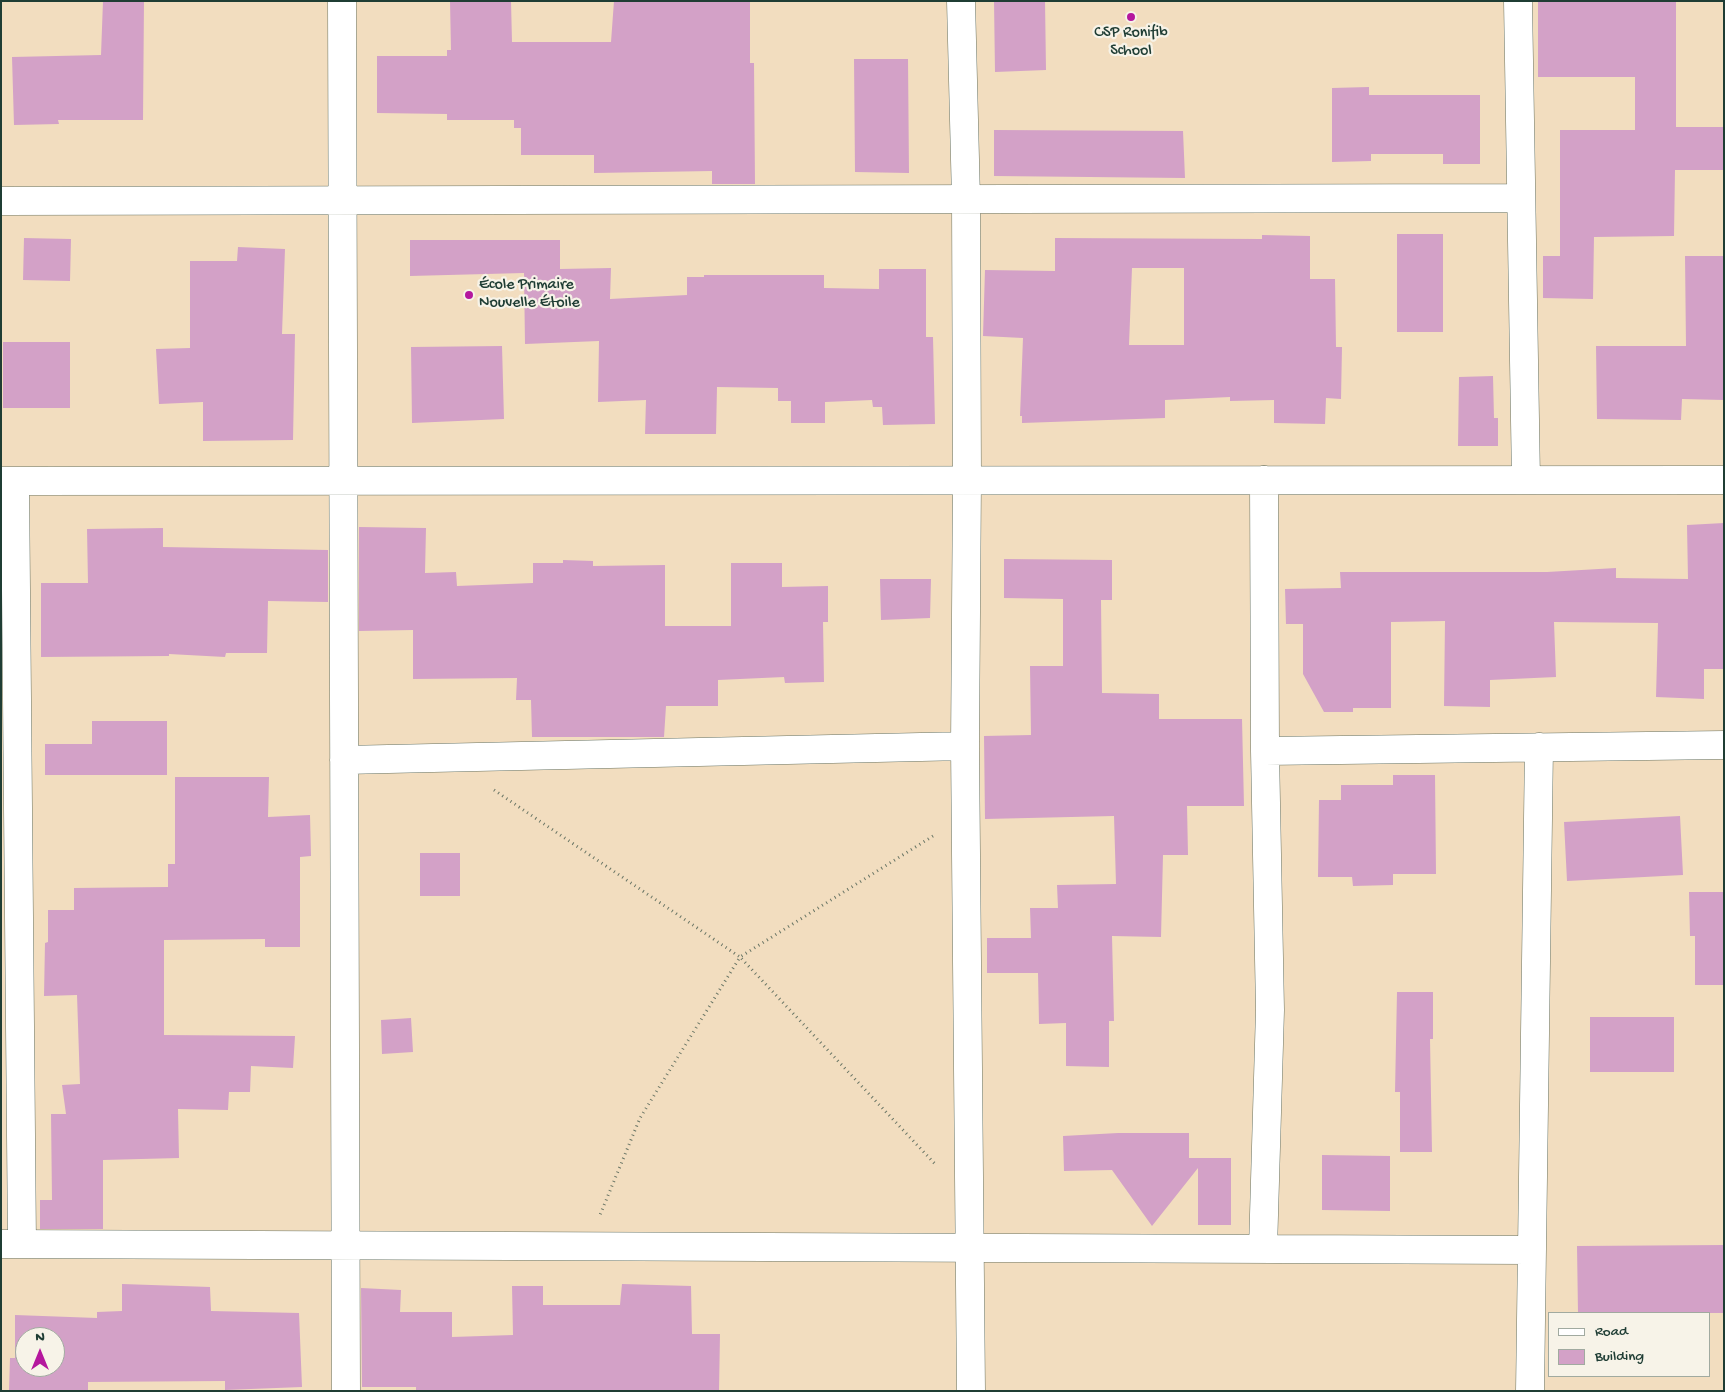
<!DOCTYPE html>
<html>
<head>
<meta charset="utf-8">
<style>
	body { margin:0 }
	#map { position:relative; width:1725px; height:1392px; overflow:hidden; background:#f2ddbf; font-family:"Gochi Hand",sans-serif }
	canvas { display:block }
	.frame { position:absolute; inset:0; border:2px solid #1f3d34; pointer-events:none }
	.legend { position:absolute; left:1548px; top:1312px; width:162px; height:65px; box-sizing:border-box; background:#f7f3e8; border:1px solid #a1aaa0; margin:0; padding:6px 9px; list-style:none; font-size:15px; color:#1f3d34 }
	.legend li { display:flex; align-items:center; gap:10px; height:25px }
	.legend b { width:25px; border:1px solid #a1aaa0 }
	.north { position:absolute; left:15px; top:1327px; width:50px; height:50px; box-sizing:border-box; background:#f7f3e8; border:1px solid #a1aaa0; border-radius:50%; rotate:0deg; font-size:14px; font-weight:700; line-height:20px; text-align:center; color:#1f3d34 }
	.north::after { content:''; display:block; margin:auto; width:18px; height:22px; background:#b5179e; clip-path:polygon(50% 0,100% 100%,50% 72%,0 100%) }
</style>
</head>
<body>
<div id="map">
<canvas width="1725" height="1392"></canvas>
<div class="frame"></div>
<ul class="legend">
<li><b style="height:6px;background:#fff"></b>Road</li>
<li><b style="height:14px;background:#d3a1c7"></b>Building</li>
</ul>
<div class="north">N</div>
</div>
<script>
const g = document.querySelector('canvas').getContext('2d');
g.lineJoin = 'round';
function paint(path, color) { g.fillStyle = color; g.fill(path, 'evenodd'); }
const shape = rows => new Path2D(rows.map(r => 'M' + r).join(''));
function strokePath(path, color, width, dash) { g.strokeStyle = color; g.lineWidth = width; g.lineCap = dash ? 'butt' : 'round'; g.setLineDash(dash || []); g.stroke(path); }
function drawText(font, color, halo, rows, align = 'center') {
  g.font = font + ' "Gochi Hand",sans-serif'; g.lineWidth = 4.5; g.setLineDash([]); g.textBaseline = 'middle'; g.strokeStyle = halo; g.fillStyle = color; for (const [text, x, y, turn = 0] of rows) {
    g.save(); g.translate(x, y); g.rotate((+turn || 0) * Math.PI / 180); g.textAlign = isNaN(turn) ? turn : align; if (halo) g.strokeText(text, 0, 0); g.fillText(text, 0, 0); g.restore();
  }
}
paint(shape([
	[103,1,144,1,143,120,58,120,59,124,14,125,12,57,101,55],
	[450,1,511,1,512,42,611,42,614,1,750,1,750,63,754,63,755,184,712,184,712,171,594,173,594,155,521,155,521,128,514,128,514,120,447,120,447,114,377,113,377,56,447,56,447,50,451,50],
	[994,1,1045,1,1046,70,995,72],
	[1538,1,1676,2,1676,127,1724,127,1724,170,1675,170,1674,236,1594,237,1593,299,1543,298,1543,256,1560,256,1560,130,1635,130,1635,77,1538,77],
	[854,59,908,59,909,173,855,172],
	[1369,87,1369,95,1480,95,1480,164,1443,164,1443,154,1371,154,1371,161,1332,162,1332,88],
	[994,130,1183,131,1185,178,994,176],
	[1397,234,1443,234,1443,332,1397,332],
	[1262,235,1310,236,1310,279,1335,279,1336,347,1342,347,1341,399,1326,398,1325,424,1274,423,1274,400,1230,401,1230,397,1165,400,1165,418,1022,423,1022,416,1020,416,1023,338,983,336,985,270,1055,271,1055,238,1262,239],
	[1132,268,1184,268,1184,345,1129,345],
	[24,238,71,239,70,281,23,280],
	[410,240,560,240,560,269,611,268,610,299,687,295,687,277,704,277,704,275,824,275,824,288,879,289,879,269,926,269,926,337,933,337,935,424,883,425,882,407,873,407,872,400,825,402,825,423,791,423,791,401,778,401,778,388,717,387,716,434,645,434,646,400,598,402,599,341,525,344,524,273,410,276],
	[238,247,285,249,282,334,295,334,293,440,203,441,203,402,159,404,156,349,190,348,190,261,237,261],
	[1685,256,1724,256,1724,400,1682,399,1681,420,1597,419,1596,346,1686,346],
	[3,342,70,342,70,408,3,408],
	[502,346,504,419,412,423,411,347],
	[1493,376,1494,418,1498,418,1498,446,1458,446,1459,377],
	[1724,523,1724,669,1704,669,1704,699,1656,697,1658,623,1554,622,1556,677,1490,680,1490,707,1444,706,1445,621,1391,622,1391,708,1353,708,1353,712,1324,712,1303,674,1303,624,1286,624,1285,589,1341,588,1340,572,1547,572,1616,568,1616,578,1688,579,1687,525],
	[359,527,426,528,425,573,456,572,457,586,533,583,533,563,563,563,563,560,593,561,593,566,665,565,665,626,731,626,731,563,782,563,782,587,828,586,828,622,823,622,824,682,785,683,784,677,718,680,718,706,666,706,664,737,532,737,531,700,516,700,517,678,413,679,413,630,359,631],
	[163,528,163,547,328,550,328,602,268,601,267,653,226,653,225,657,169,654,169,656,41,657,41,583,88,583,87,529],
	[1004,559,1112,560,1112,600,1101,600,1102,693,1159,694,1159,719,1242,719,1244,806,1187,806,1188,855,1163,855,1161,937,1112,936,1114,1021,1109,1021,1109,1067,1066,1066,1066,1023,1039,1024,1038,973,987,973,987,938,1031,938,1030,908,1058,908,1057,885,1116,884,1114,816,985,819,984,736,1031,735,1030,666,1063,666,1063,599,1004,598],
	[880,579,931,579,930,618,881,620],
	[92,721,167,721,167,775,45,775,45,744,92,744],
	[1393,775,1435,775,1436,874,1393,874,1393,885,1353,886,1352,877,1318,877,1319,800,1341,800,1341,785,1393,785],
	[175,777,269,777,268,817,310,815,311,856,300,857,300,947,265,947,265,939,164,940,164,1035,295,1036,293,1068,251,1066,250,1092,229,1092,228,1110,178,1109,179,1158,103,1160,103,1229,40,1229,40,1200,52,1200,51,1114,66,1114,62,1085,80,1084,77,995,44,996,45,943,48,942,48,910,74,910,74,888,168,887,168,864,175,864],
	[1680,816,1683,875,1567,881,1564,822],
	[420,853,460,853,460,896,420,896],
	[1689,892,1724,892,1724,985,1695,985,1695,936,1690,936],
	[1397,992,1433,992,1433,1039,1430,1039,1432,1152,1400,1152,1400,1092,1395,1092],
	[1590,1017,1674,1017,1674,1072,1590,1072],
	[411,1018,413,1052,382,1054,381,1020],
	[1118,1133,1189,1133,1189,1158,1231,1158,1231,1225,1198,1225,1198,1168,1152,1226,1112,1170,1064,1171,1063,1136],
	[1322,1155,1390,1156,1390,1211,1322,1210],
	[1724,1245,1724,1313,1578,1313,1577,1246],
	[122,1284,210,1287,211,1311,299,1313,302,1387,225,1390,225,1381,88,1382,88,1391,9,1391,10,1358,15,1358,15,1315,97,1318,97,1312,122,1311],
	[25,1337,55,1337,55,1367,25,1367],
	[622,1284,691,1286,692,1334,720,1334,719,1391,416,1391,416,1387,362,1387,361,1288,401,1290,400,1312,452,1312,452,1337,513,1335,512,1286,543,1286,543,1305,620,1305]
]), '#d3a1c7');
const minor = shape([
	[342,1,346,1391],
	[961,1,966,199,967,480,965,746,971,1391],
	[1518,1,1526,480],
	[1,201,1521,198],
	[1,481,1724,480],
	[15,481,22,1244],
	[1265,751,1724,745],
	[344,760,965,746],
	[1,1244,1530,1250],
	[1263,1249,1270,1010,1265,751,1264,480],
	[1530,1391,1539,747]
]);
strokePath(minor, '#697565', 29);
strokePath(shape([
	[494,790,740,957,640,1118,600,1215],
	[933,836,740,957,936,1165]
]), '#697565', 3, [1, 4]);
strokePath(minor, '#fff', 28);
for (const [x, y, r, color] of [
	[1131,17,5,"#b5179e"],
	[469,295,5,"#b5179e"]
]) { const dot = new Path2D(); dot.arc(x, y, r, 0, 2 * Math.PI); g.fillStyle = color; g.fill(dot); strokePath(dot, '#f7f3e8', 2); }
drawText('16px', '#1f3d34', '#f7f3e8', [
	["CSP Ronifib",1131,34],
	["School",1131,52],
	["École Primaire",479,286,"left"],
	["Nouvelle Étoile",479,304,"left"]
]);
</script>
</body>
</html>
